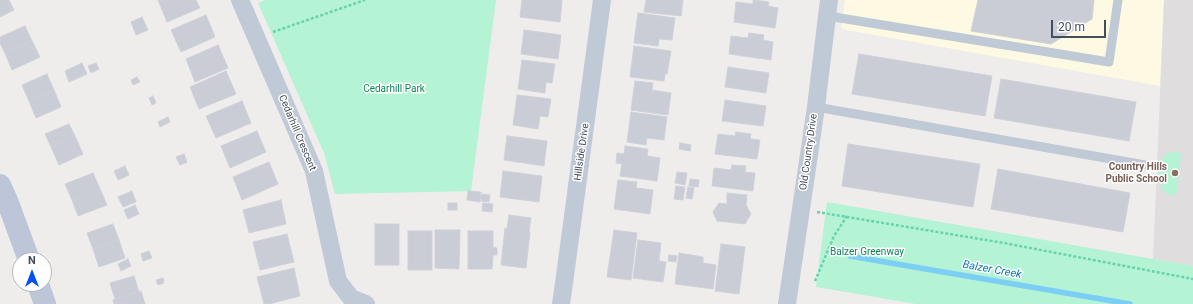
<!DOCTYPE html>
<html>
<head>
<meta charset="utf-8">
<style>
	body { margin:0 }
	#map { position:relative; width:1193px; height:304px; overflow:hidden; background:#efecec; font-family:Roboto,sans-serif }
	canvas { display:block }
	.north { position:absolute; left:12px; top:252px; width:40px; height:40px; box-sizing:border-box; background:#fff; border:1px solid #b4b8bd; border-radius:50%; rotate:0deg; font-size:11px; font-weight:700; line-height:16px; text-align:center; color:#434d5b }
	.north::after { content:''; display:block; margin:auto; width:14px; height:18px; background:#0551f0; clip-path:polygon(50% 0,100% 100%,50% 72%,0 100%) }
	.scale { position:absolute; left:1051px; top:20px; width:55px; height:18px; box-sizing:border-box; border:2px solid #434d5b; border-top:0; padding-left:5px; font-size:12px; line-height:14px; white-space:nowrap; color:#434d5b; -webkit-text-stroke:3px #fff; paint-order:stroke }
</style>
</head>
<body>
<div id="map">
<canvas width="1193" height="304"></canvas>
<div class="north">N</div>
<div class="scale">20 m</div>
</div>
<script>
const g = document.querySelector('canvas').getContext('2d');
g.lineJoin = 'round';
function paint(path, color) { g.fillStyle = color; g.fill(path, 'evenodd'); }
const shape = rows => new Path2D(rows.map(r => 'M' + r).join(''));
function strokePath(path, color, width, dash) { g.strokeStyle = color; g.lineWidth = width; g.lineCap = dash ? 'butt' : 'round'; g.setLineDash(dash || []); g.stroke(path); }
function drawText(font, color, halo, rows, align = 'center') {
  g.font = font + ' Roboto,sans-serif'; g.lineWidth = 3; g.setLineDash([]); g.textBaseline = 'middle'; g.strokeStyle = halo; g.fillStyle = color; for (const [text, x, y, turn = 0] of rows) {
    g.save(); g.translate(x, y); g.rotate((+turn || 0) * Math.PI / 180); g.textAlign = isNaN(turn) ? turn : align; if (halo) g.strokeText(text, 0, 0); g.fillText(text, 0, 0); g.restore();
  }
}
paint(shape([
	[845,0,1164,0,1160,86,841,29]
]), '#fef9e2');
paint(shape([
	[1164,0,1193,0,1193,266,1153,259]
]), '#e0ddde');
paint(shape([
	[265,0,496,0,471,191,335,194,324,153,258,3],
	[1168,152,1181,153,1177,191,1172,196,1164,192,1158,180,1159,162],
	[827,202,1193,266,1193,304,916,304,816,287]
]), '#b4f3d4');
strokePath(shape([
	[850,256,1130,304]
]), '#7ccef5', 5.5);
const building = shape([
	[0,0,9,0,14,10,0,17,0,0],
	[158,0,196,0,200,8,167,22,158,0],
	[522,0,562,0,560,22,520,17,522,0],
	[646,0,683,0,681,16,644,12,646,0],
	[753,0,769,2,768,6,778,8,775,28,734,22,736,2,753,4,753,0],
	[978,0,1094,0,1092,19,1051,44,971,31,978,0],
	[638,13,675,18,672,40,659,39,658,46,634,43,638,13],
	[206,15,215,37,181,52,171,30,206,15],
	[142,17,148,30,136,35,131,22,142,17],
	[25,26,32,41,5,53,0,43,0,37,25,26],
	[524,30,561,35,558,59,521,54,524,30],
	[749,33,764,35,763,40,773,42,771,60,729,54,731,36,748,38,749,33],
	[32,41,40,57,12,70,5,53,32,41],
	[218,45,228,68,195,82,186,59,218,45],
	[634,46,671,51,667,74,665,74,664,81,630,77,634,46],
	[859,54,992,76,985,116,852,94,859,54],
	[522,60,555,64,552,83,546,82,545,93,518,89,522,60],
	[82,63,87,74,69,82,65,71,82,63],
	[96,63,99,69,91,73,88,66,96,63],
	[728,67,769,73,766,93,725,87,728,67],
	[226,71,236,94,199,109,190,87,226,71],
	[47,74,54,90,29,101,22,85,47,74],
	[137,77,140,82,133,85,131,80,137,77],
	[1001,79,1136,102,1129,141,994,118,1001,79],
	[635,81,653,83,652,90,671,93,668,115,631,110,635,81],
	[54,90,61,107,36,118,29,101,54,90],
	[517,95,551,99,548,117,540,116,538,129,513,125,517,95],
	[153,96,156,103,152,105,149,98,153,96],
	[725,100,766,106,763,126,722,121,725,100],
	[242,101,251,123,216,138,206,116,242,101],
	[631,112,667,117,664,140,647,138,646,145,627,142,631,112],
	[168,117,170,122,160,127,158,122,168,117],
	[69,124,75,136,51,147,45,134,69,124],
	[257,131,266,152,230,168,221,146,257,131],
	[736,132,751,134,750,139,760,140,757,159,715,154,718,134,735,136,736,132],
	[75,136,83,154,59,165,51,147,75,136],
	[507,136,547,141,544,166,504,160,507,136],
	[680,143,691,145,690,151,679,149,680,143],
	[848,144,980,164,973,207,842,186,848,144],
	[625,146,648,149,647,156,660,158,657,181,620,176,622,164,616,163,617,153,624,154,625,146],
	[184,154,187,162,180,165,176,157,184,154],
	[269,162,278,184,242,200,233,177,269,162],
	[732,165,746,166,745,172,755,173,753,191,712,186,714,168,731,170,732,165],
	[125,166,129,175,118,180,114,171,125,166],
	[998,169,1130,193,1123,232,991,209,998,169],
	[503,171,542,176,539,202,500,197,503,171],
	[677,172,687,173,685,185,675,183,677,172],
	[93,173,100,189,72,200,65,184,93,173],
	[690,179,699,180,698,187,689,186,690,179],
	[618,180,637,182,636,188,653,190,650,214,614,209,618,180],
	[676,186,685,187,683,200,674,199,676,186],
	[688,187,694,188,692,199,686,198,688,187],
	[100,189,107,205,78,216,72,200,100,189],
	[132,191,136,202,123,207,118,197,132,191],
	[468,191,481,192,480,202,467,200,468,191],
	[727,193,747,195,746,205,751,214,745,224,717,221,713,212,719,203,727,204,727,193],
	[482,194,490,195,489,202,481,201,482,194],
	[281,200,286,224,249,233,243,210,281,200],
	[448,203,457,203,457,210,448,210,448,203],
	[483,203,493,204,492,212,482,211,483,203],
	[135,205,139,214,128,219,124,210,135,205],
	[509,215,531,218,529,231,530,232,526,268,501,265,505,228,507,229,509,215],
	[113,224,119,240,93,249,87,233,113,224],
	[375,224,399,224,399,265,375,265,375,224],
	[435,230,460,230,459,269,435,268,435,230],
	[614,230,637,233,631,280,607,277,614,230],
	[408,231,432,231,432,270,408,270,408,231],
	[468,231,493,231,493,247,497,248,497,255,493,255,492,269,468,269,468,231],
	[287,234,294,262,260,270,253,242,287,234],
	[119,240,125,258,99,267,93,249,119,240],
	[638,240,661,243,659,261,666,262,663,282,633,278,638,240],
	[721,244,745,247,739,294,715,291,721,244],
	[149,251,152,258,143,261,141,254,149,251],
	[679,253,703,257,703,263,716,265,713,289,675,284,679,253],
	[669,255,677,256,676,262,668,261,669,255],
	[128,259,131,266,121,271,118,264,128,259],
	[294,268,300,296,269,304,264,304,257,277,294,268],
	[134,276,139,292,115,299,110,283,134,276],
	[163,278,164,283,158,285,156,280,163,278],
	[141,291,145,304,114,304,113,300,141,291]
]);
paint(building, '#cacdd5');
strokePath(building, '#cfd1d9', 1);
strokePath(shape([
	[273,32,365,0],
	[817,212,1004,243,1193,279],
	[815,281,834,236,847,216]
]), '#69d4ac', 2.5, [3, 2]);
strokePath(shape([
	[828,16,1109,62,1118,0],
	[816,107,1145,165]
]), '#c0c9d6', 9);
strokePath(shape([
	[240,0,314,171,338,281,351,298,366,304],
	[561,304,564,283,602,0],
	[787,304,816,107,829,0]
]), '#c0c9d6', 18);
strokePath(shape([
	[0,185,8,203,29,260],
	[38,284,45,304]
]), '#bcc6d8', 22);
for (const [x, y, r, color] of [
	[1175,173,4,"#8d6e63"]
]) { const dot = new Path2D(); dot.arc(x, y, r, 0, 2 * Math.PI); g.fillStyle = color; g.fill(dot); strokePath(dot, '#fff', 1.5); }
drawText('10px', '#0c8456', '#fff', [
	["Cedarhill Park",394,89],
	["Balzer Greenway",867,252]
]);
drawText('10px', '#434d5b', '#fff', [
	["Cedarhill Crescent",297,133,67],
	["Hillside Drive",582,152,-82],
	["Old Country Drive",809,152,-82]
]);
drawText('bold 10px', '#785e54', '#fff', [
	["Country Hills",1167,167],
	["Public School",1167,179]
], 'right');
drawText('italic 11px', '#0077b1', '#fff', [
	["Balzer Creek",992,270,10]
]);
</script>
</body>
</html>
